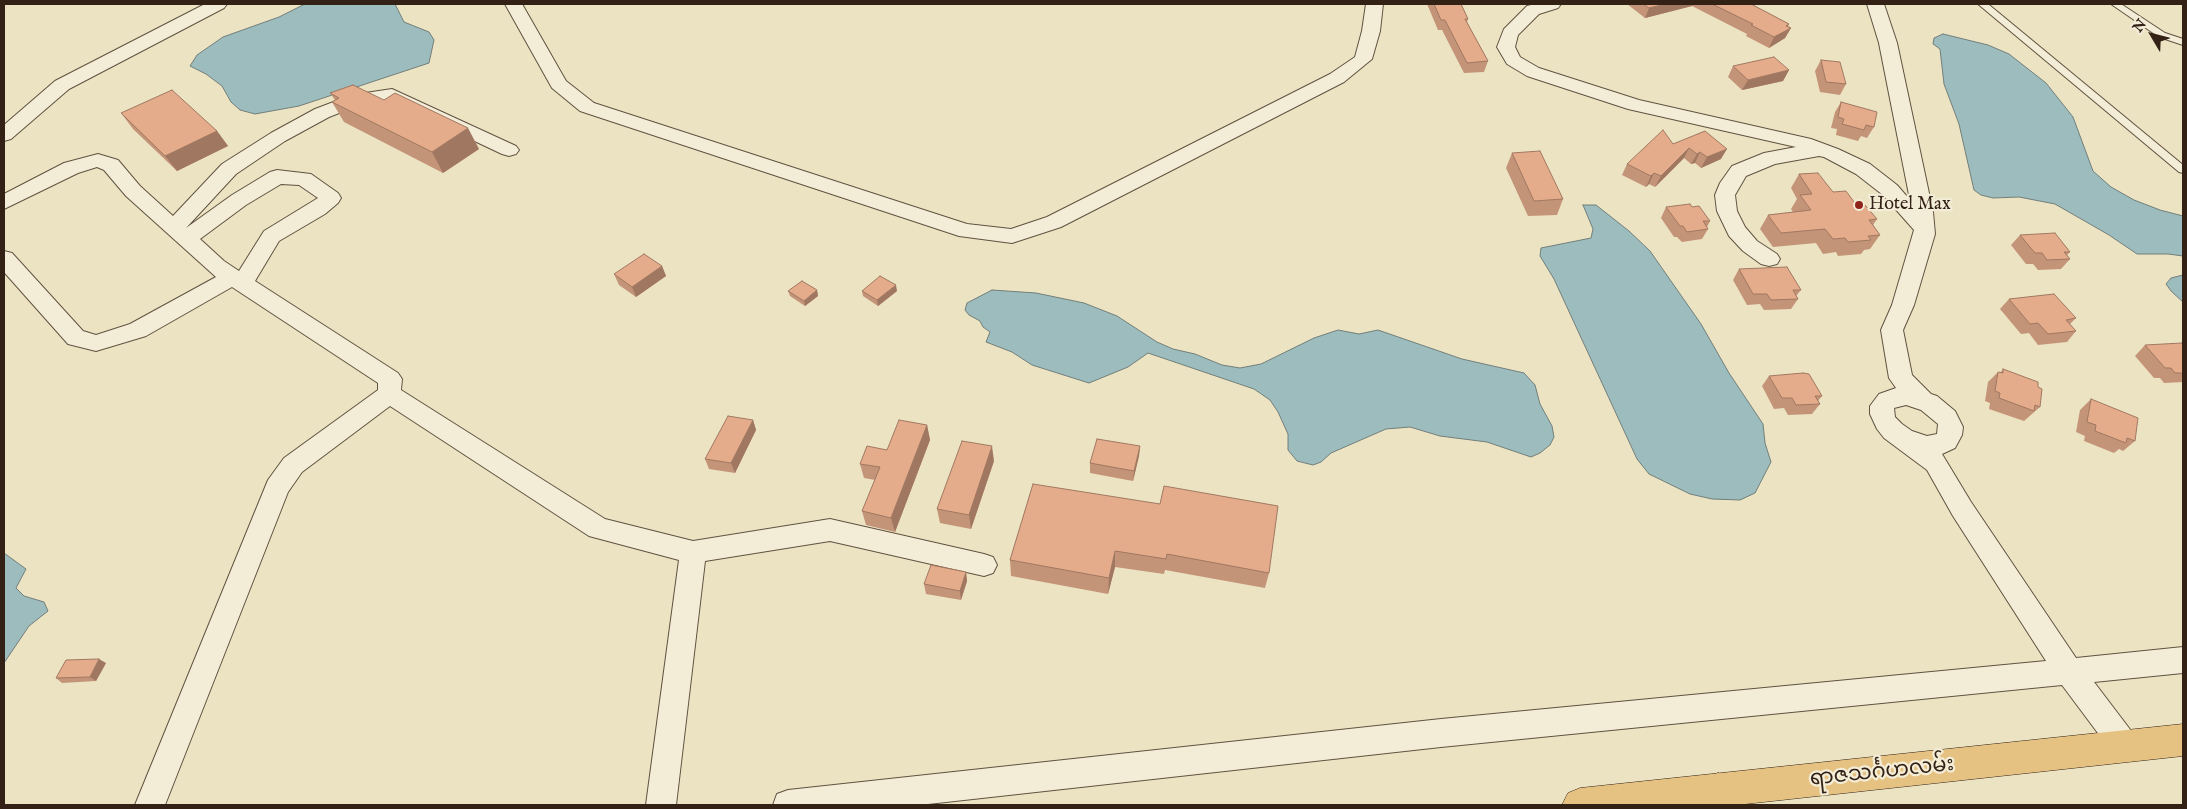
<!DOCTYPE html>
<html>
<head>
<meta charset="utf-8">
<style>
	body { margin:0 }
	#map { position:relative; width:2187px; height:809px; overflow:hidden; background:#ece3c3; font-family:"IM FELL English",serif }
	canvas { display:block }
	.frame { position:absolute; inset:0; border:5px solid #332115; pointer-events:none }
	.north { position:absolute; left:2127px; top:10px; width:50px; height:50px; -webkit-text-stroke:4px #f3edd8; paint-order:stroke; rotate:307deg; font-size:14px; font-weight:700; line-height:20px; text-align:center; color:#332115 }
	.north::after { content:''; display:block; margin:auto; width:18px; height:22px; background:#332115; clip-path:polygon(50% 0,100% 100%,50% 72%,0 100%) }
</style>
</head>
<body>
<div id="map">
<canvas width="2187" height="809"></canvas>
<div class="frame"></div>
<div class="north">N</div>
</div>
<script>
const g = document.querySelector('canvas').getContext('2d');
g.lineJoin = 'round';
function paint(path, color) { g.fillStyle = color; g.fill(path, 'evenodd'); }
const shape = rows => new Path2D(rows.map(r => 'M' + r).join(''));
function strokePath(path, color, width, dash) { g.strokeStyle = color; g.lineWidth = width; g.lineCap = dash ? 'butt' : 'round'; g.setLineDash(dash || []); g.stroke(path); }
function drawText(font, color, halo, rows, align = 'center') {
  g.font = font + ' "IM FELL English","Noto Sans Myanmar",serif'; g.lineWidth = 4.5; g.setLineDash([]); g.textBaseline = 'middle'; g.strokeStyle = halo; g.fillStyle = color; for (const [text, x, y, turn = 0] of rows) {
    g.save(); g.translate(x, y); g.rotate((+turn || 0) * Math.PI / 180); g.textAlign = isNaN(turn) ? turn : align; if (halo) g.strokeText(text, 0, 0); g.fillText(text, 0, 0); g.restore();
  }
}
const water = shape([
	[305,4,395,4,404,22,429,32,434,40,429,63,299,106,255,114,240,110,231,102,222,86,206,74,190,66,197,55,223,37,279,17,305,4],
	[1943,34,1988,45,2009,54,2046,83,2073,117,2093,171,2111,187,2134,200,2160,210,2183,216,2183,256,2168,254,2137,254,2109,235,2055,204,2019,197,1993,198,1981,195,1974,190,1959,124,1944,84,1940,49,1933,44,1934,38,1943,34],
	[1583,205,1596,205,1629,231,1650,251,1701,324,1729,373,1763,424,1765,443,1771,462,1755,493,1740,500,1712,499,1690,494,1649,474,1637,459,1554,279,1540,256,1541,248,1591,238,1593,229,1583,205],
	[2183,275,2183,302,2171,291,2166,284,2171,278,2183,275],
	[992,290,1036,293,1084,303,1117,316,1157,342,1173,349,1195,354,1222,365,1240,368,1261,364,1314,338,1338,330,1359,334,1378,330,1462,359,1524,373,1535,385,1540,404,1552,426,1554,437,1550,445,1540,453,1531,457,1487,442,1440,436,1410,427,1386,429,1331,453,1321,462,1313,465,1297,461,1288,450,1288,434,1278,412,1270,400,1254,389,1148,353,1128,367,1089,383,1032,365,1012,352,986,342,990,332,983,327,980,321,969,315,965,310,967,303,992,290],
	[4,553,26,569,16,588,24,596,44,602,48,611,29,626,4,663,4,553]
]);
paint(water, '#9cbcbd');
strokePath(water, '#727e7a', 1);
const service = shape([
	[1978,4,1988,4,2183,165,2183,173,2179,172,1978,4],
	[2111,4,2121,4,2165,33,2183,39,2183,45,2159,37,2111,4]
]);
const minor = shape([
	[205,4,227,4,224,8,69,89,11,139,4,141,4,125,55,81,205,4],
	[505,4,522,4,566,81,594,103,967,224,1011,229,1047,217,1330,74,1355,57,1362,31,1366,4,1383,4,1380,31,1372,59,1344,82,1061,227,1012,243,959,236,580,111,552,88,505,4],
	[1535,4,1561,4,1558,8,1539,14,1518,35,1515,47,1520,57,1539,68,1639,100,1811,139,1838,149,1870,164,1897,185,1910,200,1879,43,1867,4,1884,4,1897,43,1933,212,1935,234,1914,305,1903,330,1912,375,1931,394,1937,396,1955,411,1963,427,1962,435,1955,448,1942,454,1971,502,2076,658,2183,647,2183,673,2094,682,2135,736,2140,746,2135,756,2125,760,2115,756,2062,685,1441,747,919,805,773,805,777,794,788,790,1441,719,2046,661,1953,516,1927,470,1884,438,1877,429,1870,414,1870,406,1879,394,1896,388,1889,378,1881,330,1892,305,1914,230,1883,195,1856,174,1824,157,1819,156,1775,164,1746,176,1735,195,1737,211,1745,227,1757,241,1777,254,1780,259,1777,264,1769,266,1761,264,1743,251,1729,236,1717,211,1715,195,1720,183,1732,166,1764,153,1796,147,1628,109,1527,76,1507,64,1497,47,1504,29,1527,6,1535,4],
	[1906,405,1921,410,1938,424,1937,434,1927,436,1912,431,1902,424,1895,417,1894,408,1906,405],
	[392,89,516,146,519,150,516,154,509,156,502,154,390,101,362,104,329,117,285,141,236,174,186,228,232,195,270,172,277,170,311,174,338,193,341,198,338,203,325,214,279,241,255,281,398,373,402,379,401,390,605,519,693,541,830,519,984,554,993,557,997,565,993,573,984,576,830,541,705,561,676,805,646,805,679,560,589,536,390,406,302,472,288,492,165,805,135,805,268,480,284,458,378,390,378,383,232,287,146,336,96,351,68,344,4,272,4,251,12,253,83,331,96,335,130,324,216,277,126,196,104,170,97,167,78,173,4,209,4,194,64,163,98,154,118,160,140,186,173,216,222,164,271,133,315,109,352,95,392,89],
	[281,184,299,185,318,198,264,231,239,271,224,261,200,239,246,205,281,184]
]);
const primary = shape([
	[2183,724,2183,756,1736,805,1562,805,1568,793,1580,788,2183,724]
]);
const trunk = shape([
	[1718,773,1730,778,1743,805,1707,805,1701,790,1706,778,1718,773]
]);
strokePath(service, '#615240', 2);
strokePath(minor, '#615240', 2);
strokePath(primary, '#332115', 1);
strokePath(trunk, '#332115', 1);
paint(service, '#f3edd8');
paint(minor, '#f3edd8');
paint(primary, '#e6c282');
paint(trunk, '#e6c282');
paint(shape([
	[1427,4,1461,4,1468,19,1467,22,1488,61,1484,72,1464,73,1442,30,1438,30],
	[1627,4,1751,4,1789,24,1788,26,1791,28,1785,38,1769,48,1746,36,1747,34,1692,6,1645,18],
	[1821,60,1846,84,1840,95,1820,92,1815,71],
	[1733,66,1789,70,1783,81,1742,90,1728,77],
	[330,93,479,149,443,173,344,122,332,102,335,100],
	[1841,102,1874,127,1867,138,1861,136,1858,141,1836,135,1837,129,1831,128,1835,112],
	[121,113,217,131,228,146,177,171,133,129],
	[1705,131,1721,159,1701,168,1695,163,1691,164,1684,158,1655,187,1649,184,1646,187,1622,175,1627,164],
	[1512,153,1563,199,1557,215,1528,216,1506,168],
	[1799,174,1857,206,1877,219,1873,225,1880,235,1870,249,1864,250,1861,254,1838,256,1836,252,1823,254,1816,243,1773,247,1760,229,1768,215,1793,212,1791,209,1797,199,1791,188],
	[1666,207,1692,207,1710,221,1707,227,1708,229,1702,239,1682,242,1677,237,1674,237,1661,218],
	[2020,235,2070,252,2067,255,2070,259,2061,269,2038,270,2033,264,2026,264,2011,245],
	[662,266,666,276,636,297,619,285,614,274],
	[1739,269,1801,290,1796,296,1798,299,1791,309,1764,310,1760,304,1747,305,1733,280],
	[817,290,818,296,805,306,790,296,788,291],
	[862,291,897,291,878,306,863,296],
	[2009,299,2076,318,2070,324,2076,331,2067,342,2038,345,2029,333,2021,334,2000,309],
	[2145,345,2183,345,2183,382,2164,383,2160,378,2154,378,2135,356],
	[2003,369,2038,387,2040,407,2024,421,1989,409,1990,403,1985,401,1988,382,1998,372,2000,373],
	[1769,376,1822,396,1818,401,1820,404,1812,414,1788,415,1784,408,1774,409,1762,386],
	[2091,399,2135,441,2123,451,2119,449,2114,453,2084,441,2085,436,2076,432,2080,410],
	[753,420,756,430,735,473,709,469,705,459],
	[927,425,930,440,895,532,866,525,862,511,875,480,864,478,860,464,887,450],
	[1140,446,1139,456,1133,481,1090,473,1090,463],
	[994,461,971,529,940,523,937,509],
	[1033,484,1269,573,1265,588,1165,570,1164,574,1115,567,1108,594,1011,576,1010,560],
	[966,572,967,581,961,600,926,594,924,584],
	[106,663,96,681,62,683,56,678]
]), '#c49478');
paint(shape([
	[1666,4,1694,4,1692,6,1645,18,1649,8],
	[1789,24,1785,31,1791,28,1785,38,1769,48,1774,37,1786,26],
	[1789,70,1783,81,1742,90,1748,80],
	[468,128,479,149,443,173,432,152],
	[217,131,228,146,177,171,165,156],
	[1689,148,1684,158,1655,187,1661,176],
	[1727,149,1721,159,1701,168,1707,157],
	[1700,152,1695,163,1691,164,1697,154],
	[1654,173,1649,184,1646,187,1651,176],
	[662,266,666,276,636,297,632,287],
	[896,285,897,291,878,306,877,300],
	[817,290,818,296,805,306,804,301],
	[753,420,756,430,735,473,731,463],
	[927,425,930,440,895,532,891,518],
	[992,446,994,461,971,529,969,515],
	[1140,446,1139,456,1133,481,1134,471],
	[1115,551,1115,567,1108,594,1109,578],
	[966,572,967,581,961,600,960,591],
	[99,659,106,663,96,681,90,677]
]), '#a07861');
const building = shape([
	[1434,4,1461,4,1468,19,1465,19,1488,61,1467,63,1445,20,1441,20,1434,4],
	[1643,4,1666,4,1649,8,1643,4],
	[1712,4,1751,4,1789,24,1786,26,1791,28,1774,37,1751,25,1753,24,1712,4],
	[1774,57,1789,70,1748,80,1733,66,1774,57],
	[1821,60,1840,62,1846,84,1826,82,1821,60],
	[353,85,384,100,395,93,468,128,432,152,332,102,339,98,330,93,353,85],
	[172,90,217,131,165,156,121,113,172,90],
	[1841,102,1877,112,1874,127,1866,125,1864,130,1842,124,1844,119,1838,117,1841,102],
	[1663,130,1673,144,1705,131,1727,149,1707,157,1700,152,1697,154,1689,148,1661,176,1654,173,1651,176,1627,164,1663,130],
	[1540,151,1563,199,1534,201,1512,153,1540,151],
	[1818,173,1833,192,1846,191,1857,206,1865,205,1877,219,1869,220,1880,235,1868,236,1871,240,1848,242,1845,238,1833,239,1825,229,1781,233,1768,215,1811,210,1800,195,1812,194,1799,174,1818,173],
	[1690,204,1692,207,1699,206,1710,221,1703,221,1708,229,1687,232,1683,226,1680,226,1666,207,1690,204],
	[2055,233,2070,252,2064,252,2070,259,2047,260,2042,253,2035,253,2020,235,2055,233],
	[644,254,662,266,632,287,614,274,644,254],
	[1787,267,1801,290,1793,290,1798,299,1771,300,1767,294,1753,294,1739,269,1787,267],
	[880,276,896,285,877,300,862,291,880,276],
	[802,281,817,290,804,301,788,291,802,281],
	[2054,294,2076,318,2066,320,2076,331,2048,334,2038,323,2030,324,2009,299,2054,294],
	[2182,343,2183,345,2183,373,2175,373,2171,368,2165,368,2145,345,2182,343],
	[2003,369,2038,382,2038,387,2042,389,2040,407,2035,405,2034,411,1999,398,2000,393,1995,391,1998,372,2003,373,2003,369],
	[1803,373,1809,374,1822,396,1815,396,1820,404,1796,405,1792,398,1782,398,1769,376,1803,373],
	[2091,399,2138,418,2135,441,2127,438,2126,443,2095,431,2096,425,2087,422,2091,399],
	[728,416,753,420,731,463,705,459,728,416],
	[899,420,927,425,891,518,862,511,880,467,860,464,867,446,887,450,899,420],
	[1097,439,1140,446,1134,471,1090,463,1097,439],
	[962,441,992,446,969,515,937,509,962,441],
	[1033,484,1160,504,1164,486,1278,506,1269,573,1167,554,1166,559,1115,551,1109,578,1010,560,1033,484],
	[931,565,966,572,960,591,924,584,931,565],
	[99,659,90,677,56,678,66,660,99,659]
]);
paint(building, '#e4ac8b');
strokePath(building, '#a07861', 1);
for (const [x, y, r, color] of [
	[1859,205,5,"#8f2418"]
]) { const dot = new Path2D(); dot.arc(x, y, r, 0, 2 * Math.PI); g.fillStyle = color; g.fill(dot); strokePath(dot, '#f3edd8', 2); }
drawText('18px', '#332115', '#f3edd8', [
	["Hotel Max",1869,205]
], 'left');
drawText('21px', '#332115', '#f3edd8', [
	["ရာဇသင်္ဂဟလမ်း",1882,773,-6]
]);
</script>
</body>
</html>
